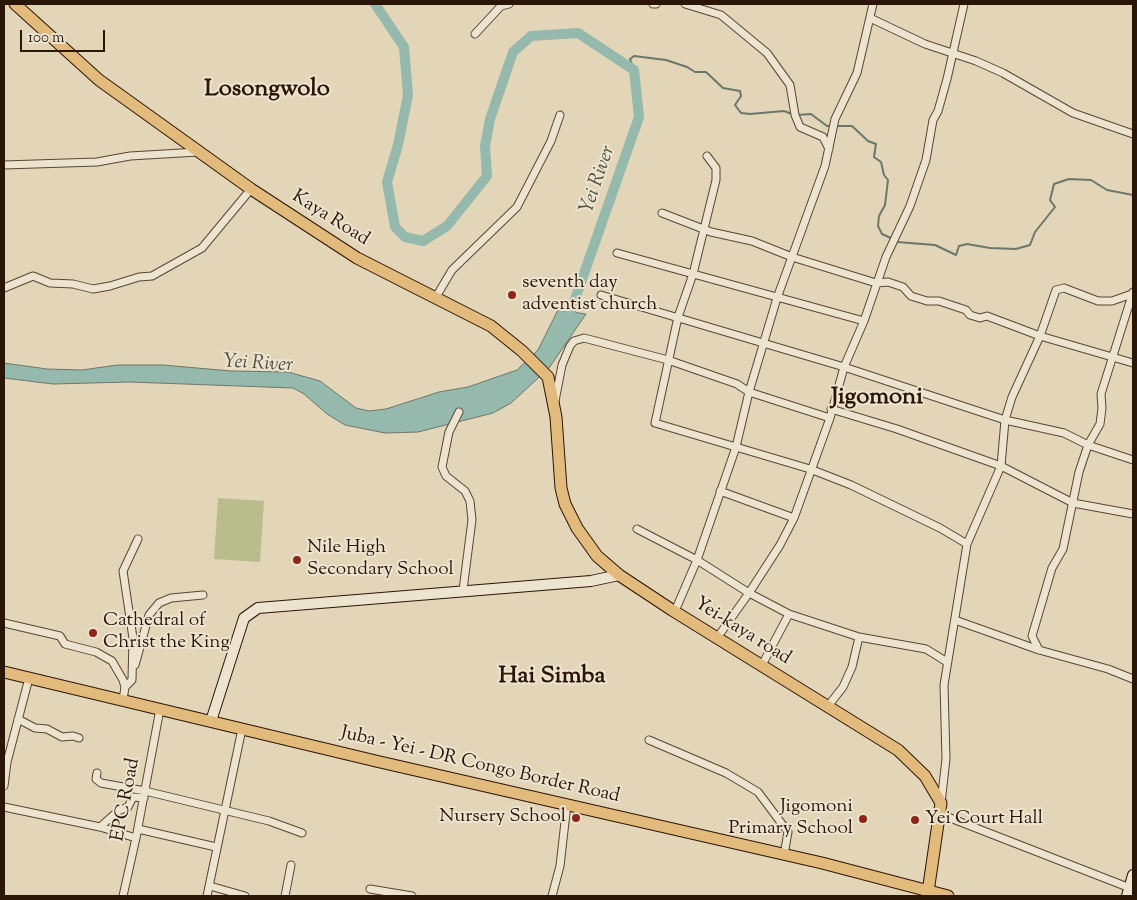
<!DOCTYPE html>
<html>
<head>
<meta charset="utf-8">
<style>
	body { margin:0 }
	#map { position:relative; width:1137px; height:900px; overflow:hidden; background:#e3d5b7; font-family:"Sorts Mill Goudy",serif }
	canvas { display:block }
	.frame { position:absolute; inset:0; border:5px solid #2b1507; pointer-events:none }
	.scale { position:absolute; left:20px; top:30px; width:85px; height:22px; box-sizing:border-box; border:2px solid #2b1507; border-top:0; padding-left:6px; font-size:15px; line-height:18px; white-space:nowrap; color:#2b1507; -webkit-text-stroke:4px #ede4d0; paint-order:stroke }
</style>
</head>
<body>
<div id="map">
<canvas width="1137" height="900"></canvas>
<div class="frame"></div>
<div class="scale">100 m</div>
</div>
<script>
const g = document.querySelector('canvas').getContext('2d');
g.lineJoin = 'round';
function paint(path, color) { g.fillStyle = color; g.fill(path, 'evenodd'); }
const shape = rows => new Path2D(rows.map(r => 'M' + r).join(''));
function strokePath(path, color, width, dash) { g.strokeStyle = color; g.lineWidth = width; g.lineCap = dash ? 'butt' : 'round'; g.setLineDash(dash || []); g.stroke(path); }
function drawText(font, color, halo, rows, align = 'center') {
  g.font = font + ' "Sorts Mill Goudy",serif'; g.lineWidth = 4; g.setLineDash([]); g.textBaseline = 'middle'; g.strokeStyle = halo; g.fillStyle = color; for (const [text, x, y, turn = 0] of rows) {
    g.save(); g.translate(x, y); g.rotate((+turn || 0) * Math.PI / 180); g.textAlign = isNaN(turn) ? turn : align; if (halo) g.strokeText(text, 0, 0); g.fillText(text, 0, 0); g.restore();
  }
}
paint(shape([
	[218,498,264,501,260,562,214,559]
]), '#b9bc8b');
const water = shape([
	[558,310,586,314,549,368,511,403,493,413,418,432,385,433,345,425,327,414,304,394,293,388,130,382,53,384,4,378,4,363,47,369,82,370,117,365,163,365,231,371,288,372,320,381,356,408,369,411,386,409,439,392,468,387,517,370,538,350,558,310]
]);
paint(water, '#95b9ac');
strokePath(water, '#6b776a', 1);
strokePath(shape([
	[634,70,630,59,634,56,666,60,687,67,695,72,706,72,723,88,740,91,741,96,735,105,741,113,750,114,784,111,792,114],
	[797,115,811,114,827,126,830,126],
	[835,126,852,126,868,141,876,144,874,157,881,162,884,175,888,180,885,205,879,216,878,226,882,234,893,239],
	[897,242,935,245,956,255,959,246,967,244,990,248,1016,249,1030,245,1035,232,1055,207,1050,200,1054,184,1069,179,1091,180,1107,190,1133,195]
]), '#6b776a', 2);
strokePath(shape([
	[375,4,404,47,408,95,398,145,387,182,395,227,405,237,423,241,447,226,487,176,485,146,490,119,513,52,531,36,578,33,634,70,639,117,567,322]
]), '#95b9ac', 10);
const street = shape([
	[653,4,656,4],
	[685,4,721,15,767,53,790,85,795,115,800,127,823,137,829,149],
	[870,18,925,44,976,61,1003,73,1073,113,1133,134],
	[475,34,501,6,509,4],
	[707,156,716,168,716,180,693,274,678,317,655,423,810,469,851,485,940,528,967,544],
	[4,165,97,162,130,156,198,152],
	[662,213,711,232,752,241,792,257,876,283,888,282,903,287,911,296,927,301,939,301,966,310,970,315,980,318,987,316,1040,336,1133,363],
	[617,253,864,321],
	[4,288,33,276,50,283,73,284,93,289,110,286,139,277,152,276,202,248,251,189],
	[601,295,844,367,1005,420,1064,433,1088,445,1133,460],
	[436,297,452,270,517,207,551,141,560,115],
	[555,401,562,365,570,346,574,341,584,338,668,360,737,384,749,392,830,418],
	[831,409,897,429,1001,466,1073,503,1133,514],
	[459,412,449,432,442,467,446,476,465,491,470,501,472,520,463,590],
	[720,491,794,518],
	[637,529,697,560,749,593,789,614,859,637,926,649,947,662],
	[675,611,697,560,736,447,749,392,777,298,825,166,835,119,857,73,873,4],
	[955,620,1039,650,1108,669,1133,679],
	[4,623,60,636,65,644,96,652,112,661,123,680,125,687,123,700],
	[717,638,749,593,780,545,794,518,830,418,844,367,864,321,886,257,910,206,926,160,933,120,938,111,947,79,964,4],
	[1039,650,1032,636,1052,568,1063,549,1079,472,1088,445,1100,424,1102,408,1101,394,1133,292],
	[135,665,149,615,159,603,171,598,203,595],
	[762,665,789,614],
	[125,687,132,680,133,638,123,571,138,539],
	[828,706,843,687,852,667,859,637],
	[18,719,35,728,47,729,62,737,73,736,79,738],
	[649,740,726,773,758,792,788,832,784,855],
	[97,773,96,779,101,783,145,791,269,821,302,833],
	[4,786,7,762,29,678],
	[941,803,946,759,944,685,967,544,1001,466,1005,420,1012,397,1040,336,1056,290,1064,288,1098,301,1112,301,1132,294],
	[4,807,100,827,136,838],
	[940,814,1130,888],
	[100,827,118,811,128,807,133,797,144,798],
	[138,829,216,847],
	[210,886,245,896],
	[370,889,412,896],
	[123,896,136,838,160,709],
	[207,896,242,729],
	[285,896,291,865],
	[552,896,560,866,567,804]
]);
const secondary = shape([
	[211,721,244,618,258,608,591,581,619,575],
	[1127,896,1133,875]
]);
const primary = shape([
	[15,4,99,80,251,189,357,258,491,326,522,351,548,377,556,417,561,488,565,504,577,528,597,556,619,575,672,610,898,750,925,776,941,803,928,892],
	[4,672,380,762,822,863,948,896]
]);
strokePath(street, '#594533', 9);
strokePath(secondary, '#2b1507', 12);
strokePath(primary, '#2b1507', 13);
strokePath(street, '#ede4d0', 7);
strokePath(secondary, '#ede4d0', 10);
strokePath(primary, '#e2ba7c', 11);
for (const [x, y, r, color] of [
	[512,295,5,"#8f2418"],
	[297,560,5,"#8f2418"],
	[93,633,5,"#8f2418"],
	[576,818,5,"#8f2418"],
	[863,819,5,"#8f2418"],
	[915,820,5,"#8f2418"]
]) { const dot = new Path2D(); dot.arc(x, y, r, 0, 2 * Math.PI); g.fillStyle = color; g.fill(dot); strokePath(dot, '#ede4d0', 2); }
drawText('19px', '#2b1507', '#ede4d0', [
	["Kaya Road",330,219,32],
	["Yei-kaya road",742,632,32],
	["Juba - Yei - DR Congo Border Road",480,766,13],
	["EPC Road",127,800,-79]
]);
drawText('19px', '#2b1507', '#ede4d0', [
	["seventh day",522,284],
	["adventist church",522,306],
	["Nile High",307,549],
	["Secondary School",307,571],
	["Cathedral of",103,622],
	["Christ the King",103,644],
	["Jigomoni",853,808,"right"],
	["Primary School",853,830,"right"],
	["Nursery School",566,818,"right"],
	["Yei Court Hall",925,820]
], 'left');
drawText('italic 20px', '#504e41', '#ede4d0', [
	["Yei River",599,180,-71],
	["Yei River",258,365,3]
]);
drawText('bold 24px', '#2b1507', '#ede4d0', [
	["Losongwolo",267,91],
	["Jigomoni",877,399],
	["Hai Simba",552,678]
]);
</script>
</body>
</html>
